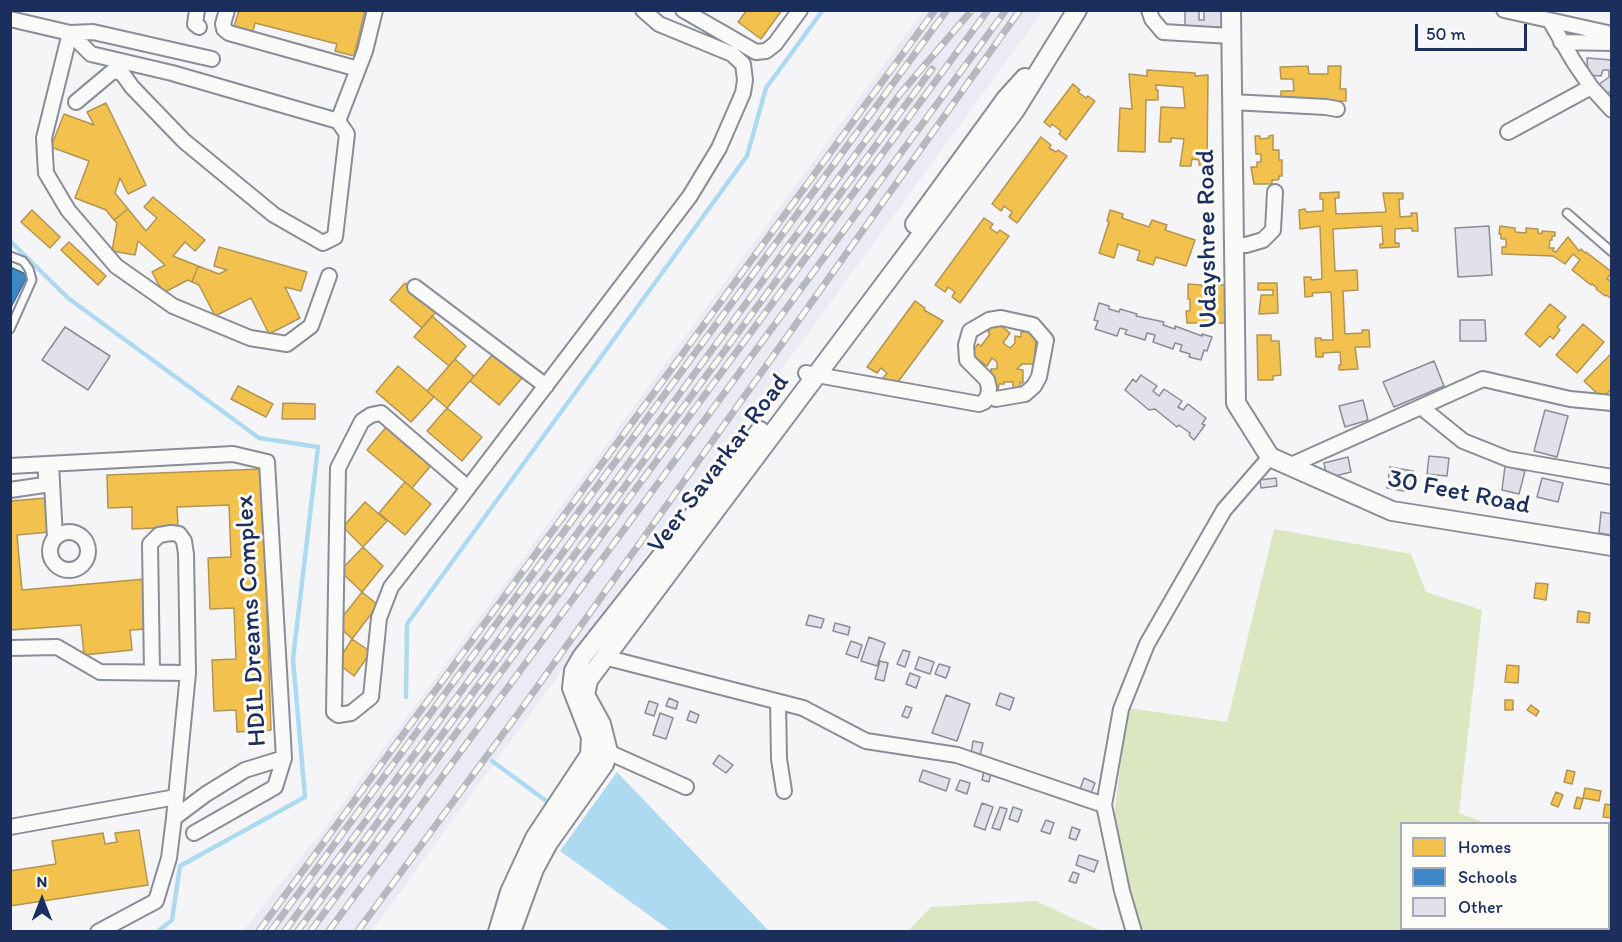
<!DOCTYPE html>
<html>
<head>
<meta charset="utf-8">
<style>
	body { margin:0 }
	#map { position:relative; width:1622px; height:942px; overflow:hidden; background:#f5f5f7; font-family:Itim,sans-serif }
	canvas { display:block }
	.frame { position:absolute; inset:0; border:12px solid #1b2f5e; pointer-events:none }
	.legend { position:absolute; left:1400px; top:822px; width:210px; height:108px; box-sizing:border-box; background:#fdfcf7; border:2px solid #a3aaba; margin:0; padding:8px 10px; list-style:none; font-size:18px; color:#1b2f5e }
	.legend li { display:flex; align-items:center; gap:12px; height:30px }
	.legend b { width:30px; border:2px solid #a3aaba }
	.north { position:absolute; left:12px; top:870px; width:60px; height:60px; -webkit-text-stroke:4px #fdfcf7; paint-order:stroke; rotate:0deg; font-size:16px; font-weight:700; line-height:24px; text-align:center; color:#1b2f5e }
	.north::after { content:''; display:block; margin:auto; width:21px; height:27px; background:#1b2f5e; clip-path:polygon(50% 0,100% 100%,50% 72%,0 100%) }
	.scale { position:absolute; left:1415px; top:24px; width:112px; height:27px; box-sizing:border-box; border:3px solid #1b2f5e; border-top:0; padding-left:8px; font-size:18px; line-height:21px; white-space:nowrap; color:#1b2f5e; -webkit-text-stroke:4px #fdfcf7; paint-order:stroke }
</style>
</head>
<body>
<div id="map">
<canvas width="1622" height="942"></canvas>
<div class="frame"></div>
<ul class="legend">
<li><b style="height:16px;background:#f2c14e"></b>Homes</li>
<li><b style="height:16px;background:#3f88c5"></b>Schools</li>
<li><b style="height:16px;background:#e0e1eb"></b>Other</li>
</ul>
<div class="north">N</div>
<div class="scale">50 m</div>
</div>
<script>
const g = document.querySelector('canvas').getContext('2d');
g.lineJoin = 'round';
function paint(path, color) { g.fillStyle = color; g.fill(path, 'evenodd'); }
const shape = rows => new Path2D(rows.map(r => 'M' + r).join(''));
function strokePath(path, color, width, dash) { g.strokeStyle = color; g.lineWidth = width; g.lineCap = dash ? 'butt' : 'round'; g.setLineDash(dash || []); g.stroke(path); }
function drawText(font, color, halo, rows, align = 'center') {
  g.font = font + ' Itim,sans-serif'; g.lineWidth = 6; g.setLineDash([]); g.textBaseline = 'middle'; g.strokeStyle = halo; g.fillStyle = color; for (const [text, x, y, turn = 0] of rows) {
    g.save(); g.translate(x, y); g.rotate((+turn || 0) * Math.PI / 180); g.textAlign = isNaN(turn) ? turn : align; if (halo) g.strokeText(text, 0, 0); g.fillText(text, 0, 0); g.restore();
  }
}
paint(shape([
	[923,11,1043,11,372,931,242,932,319,835,444,666]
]), '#eaebf5');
paint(shape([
	[1274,529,1411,554,1426,592,1482,610,1459,813,1485,823,1402,824,1402,928,1608,928,1609,909,1611,909,1611,931,1142,931,1129,894,1114,815,1128,708,1227,722],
	[1036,901,1101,931,908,931,931,907]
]), '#dae7c0');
paint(shape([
	[617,772,769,931,671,931,560,851]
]), '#addaf1');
const homes = shape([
	[239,10,365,10,354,56,335,51,337,44,255,23,253,31,234,27,239,10],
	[747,10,782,10,761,39,738,22,747,10],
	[1308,66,1309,74,1328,74,1328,66,1341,66,1340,89,1346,89,1346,101,1281,102,1281,91,1294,91,1293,79,1281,79,1280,67,1308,66],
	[1147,70,1195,73,1195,76,1208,75,1207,166,1199,165,1199,160,1192,159,1191,166,1180,166,1184,139,1171,138,1171,142,1159,142,1161,107,1185,108,1183,87,1156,85,1156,90,1158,90,1158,100,1146,100,1145,152,1118,151,1120,108,1132,109,1129,74,1147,76,1147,70],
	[1073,84,1080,90,1078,92,1086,98,1088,96,1095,101,1066,140,1059,134,1061,131,1052,124,1050,127,1044,122,1073,84],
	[106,103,146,185,128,194,120,178,115,193,128,209,114,220,106,210,75,198,89,161,51,147,64,114,94,125,87,112,106,103],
	[1273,135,1273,150,1279,150,1279,160,1282,160,1282,176,1279,176,1279,179,1277,180,1272,180,1272,184,1254,184,1251,167,1257,167,1257,162,1261,162,1261,154,1256,154,1255,136,1260,136,1260,139,1269,138,1269,136,1273,135],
	[1041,137,1051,145,1049,148,1056,152,1058,150,1067,156,1017,223,1009,217,1012,212,1004,206,1001,211,992,204,1041,137],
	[1339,192,1339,198,1335,198,1336,214,1386,212,1383,193,1403,193,1403,199,1399,199,1400,217,1412,216,1411,213,1417,213,1418,231,1412,231,1412,228,1395,229,1395,243,1399,243,1399,247,1380,248,1380,244,1383,244,1382,226,1333,229,1335,271,1357,270,1358,290,1343,291,1345,334,1362,333,1362,330,1369,330,1370,347,1355,347,1358,369,1339,370,1339,365,1341,365,1340,352,1323,353,1323,357,1316,357,1315,338,1321,338,1321,340,1333,340,1331,292,1312,293,1313,296,1305,297,1304,277,1311,277,1311,280,1322,279,1320,226,1300,229,1299,210,1305,209,1306,212,1323,211,1323,199,1320,199,1320,193,1339,192],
	[153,197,205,240,195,251,185,242,173,256,198,266,192,282,188,280,163,293,152,272,165,265,138,241,135,255,112,251,117,223,114,220,128,209,146,231,157,218,144,207,153,197],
	[32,210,60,237,50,248,21,222,32,210],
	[1110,210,1123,214,1122,218,1149,227,1152,220,1167,225,1165,230,1195,240,1186,266,1156,257,1153,265,1137,260,1140,251,1118,244,1114,258,1099,253,1109,222,1107,221,1110,210],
	[984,218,993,224,990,228,997,233,1000,230,1009,236,960,303,952,297,955,292,948,287,945,292,935,285,984,218],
	[1500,226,1515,228,1515,232,1526,233,1526,228,1538,229,1538,233,1542,234,1542,231,1555,232,1555,236,1552,236,1552,240,1550,240,1549,248,1554,248,1553,251,1556,252,1568,237,1579,251,1581,249,1585,253,1586,252,1612,272,1607,279,1612,282,1612,299,1606,295,1605,296,1596,289,1597,288,1592,284,1591,285,1572,270,1580,260,1573,254,1565,264,1553,256,1502,254,1502,247,1506,247,1506,239,1501,239,1501,234,1499,234,1500,226],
	[69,242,106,276,98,285,61,250,69,242],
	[219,247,307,272,301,291,285,287,300,318,269,334,251,298,215,316,199,285,192,282,198,266,219,274,227,270,214,266,219,247],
	[405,283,437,311,422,328,390,300,405,283],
	[1258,283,1277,283,1278,313,1259,314,1261,295,1273,295,1273,290,1258,290,1258,283],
	[1188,284,1202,285,1202,288,1216,288,1216,285,1227,285,1226,323,1187,323,1186,311,1190,311,1190,299,1188,299,1188,284],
	[915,301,925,308,924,310,943,321,895,386,883,378,887,373,881,368,877,373,867,367,915,301],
	[1550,304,1566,317,1557,327,1560,330,1553,339,1550,336,1540,347,1525,334,1550,304],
	[432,316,466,346,449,366,414,337,432,316],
	[995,321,1010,333,1003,343,1010,348,1015,343,1015,336,1021,337,1021,332,1037,332,1035,352,1040,352,1040,360,1035,360,1035,364,1022,364,1017,369,1023,370,1023,383,1020,382,1020,388,1013,388,1013,382,1004,382,1004,384,999,384,998,391,990,391,991,369,997,369,997,362,992,358,987,366,971,354,978,344,981,346,990,334,988,332,995,321],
	[1583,324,1604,342,1577,373,1556,355,1583,324],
	[1257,335,1271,335,1271,341,1279,341,1281,375,1273,376,1273,380,1258,380,1257,335],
	[1612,353,1612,389,1602,398,1584,381,1612,353],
	[493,354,522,378,499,405,470,381,493,354],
	[455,359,474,376,447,408,427,391,455,359],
	[398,366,434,397,411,422,376,392,398,366],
	[238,386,273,404,266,417,231,399,238,386],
	[283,403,315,404,315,419,282,419,283,403],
	[447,408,482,437,462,461,427,431,447,408],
	[388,425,433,463,412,488,367,450,388,425],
	[262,469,271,730,237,732,236,710,214,711,212,660,236,659,234,608,210,609,208,558,231,557,229,505,177,507,178,527,132,529,132,507,108,508,107,475,262,469],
	[405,482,431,504,405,535,379,513,405,482],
	[46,498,49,532,17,535,22,590,145,579,149,629,130,630,132,650,84,655,81,625,10,630,10,501,46,498],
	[365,502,387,521,363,547,343,527,365,502],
	[363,547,383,566,362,592,340,571,363,547],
	[1536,583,1548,584,1546,600,1534,598,1536,583],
	[362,592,378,605,352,639,337,624,362,592],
	[1578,611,1590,613,1589,623,1577,622,1578,611],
	[352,639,371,652,354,676,337,663,352,639],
	[1507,665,1519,666,1518,683,1505,682,1507,665],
	[1505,700,1513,700,1513,710,1505,710,1505,700],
	[1531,705,1539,711,1536,716,1527,710,1531,705],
	[1567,770,1575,772,1572,784,1564,782,1567,770],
	[1585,788,1601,791,1599,801,1583,798,1585,788],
	[1556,792,1563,795,1558,807,1551,804,1556,792],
	[1577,797,1583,799,1580,809,1574,808,1577,797],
	[1605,804,1612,805,1612,818,1603,817,1605,804],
	[139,830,148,885,10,906,10,871,56,864,52,841,103,833,105,844,117,842,115,833,139,830]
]);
paint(homes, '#f2c14e');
strokePath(homes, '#b29553', 1.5);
const schools = shape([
	[10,267,28,275,10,309,10,267]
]);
paint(schools, '#3f88c5');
strokePath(schools, '#346da6', 1.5);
strokePath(shape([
	[10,241,68,298,259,438,318,447,293,659,305,797,180,866,172,920,157,932],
	[406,697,407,624,747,156,766,88,823,10],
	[492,761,553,806]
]), '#addaf1', 4.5);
const building = shape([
	[1185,10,1199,10,1199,20,1204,20,1204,10,1222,10,1222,27,1185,27,1185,10],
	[1587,58,1612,60,1612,91,1608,93,1598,85,1609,77,1609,70,1603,70,1601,76,1588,75,1587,58],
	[1489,226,1492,275,1458,277,1455,228,1489,226],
	[1099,303,1109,306,1109,309,1119,312,1120,309,1137,314,1136,316,1164,322,1163,325,1175,329,1175,326,1202,336,1202,334,1212,337,1207,351,1204,350,1201,360,1189,357,1190,354,1180,351,1182,345,1175,343,1173,349,1153,342,1155,335,1147,333,1145,340,1125,334,1127,330,1120,328,1117,336,1095,329,1098,321,1094,320,1099,303],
	[1460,320,1485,320,1486,341,1460,341,1460,320],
	[65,327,110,356,88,390,42,360,65,327],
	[1434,361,1444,386,1394,407,1383,382,1434,361],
	[1141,375,1157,386,1153,391,1159,396,1164,389,1182,401,1178,407,1183,410,1188,404,1206,418,1202,424,1205,425,1194,440,1189,435,1190,433,1179,425,1177,427,1155,409,1149,410,1125,390,1133,379,1136,382,1141,375],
	[1363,400,1368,420,1345,427,1339,406,1363,400],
	[1545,410,1568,416,1557,457,1534,451,1545,410],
	[1429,456,1449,458,1447,476,1427,474,1429,456],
	[1348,457,1351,472,1327,478,1324,463,1348,457],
	[1505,466,1525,471,1519,494,1502,490,1505,466],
	[1390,467,1413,471,1410,492,1387,488,1390,467],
	[1276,478,1277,486,1261,488,1260,480,1276,478],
	[1542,478,1563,483,1558,502,1537,497,1542,478],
	[1601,512,1612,514,1612,535,1599,533,1601,512],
	[809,615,824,619,821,628,806,625,809,615],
	[835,623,850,627,848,635,833,631,835,623],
	[869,637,885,643,877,666,861,661,869,637],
	[851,641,862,645,858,658,846,654,851,641],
	[903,650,910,652,905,667,897,664,903,650],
	[919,657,934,662,930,674,915,669,919,657],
	[880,661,888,663,884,681,875,679,880,661],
	[939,664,950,667,946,678,935,674,939,664],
	[910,673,920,677,916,688,906,684,910,673],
	[1000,693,1014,698,1010,710,996,705,1000,693],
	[946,695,970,704,957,741,932,733,946,695],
	[669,698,678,702,676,709,666,706,669,698],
	[649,701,658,704,654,716,645,713,649,701],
	[906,706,912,708,908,718,902,716,906,706],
	[690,711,699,715,696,723,687,720,690,711],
	[660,713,673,718,666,739,653,735,660,713],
	[973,741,983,743,980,756,971,754,973,741],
	[719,755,733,765,726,773,713,764,719,755],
	[923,770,950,779,946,791,919,781,923,770],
	[984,771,991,773,989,782,982,780,984,771],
	[1084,778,1095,783,1090,796,1079,792,1084,778],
	[960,780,970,783,967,794,956,790,960,780],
	[982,803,993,807,985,830,974,826,982,803],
	[1000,807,1007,809,1000,830,992,828,1000,807],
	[1013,807,1022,810,1018,822,1009,819,1013,807],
	[1046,820,1054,823,1050,834,1041,831,1046,820],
	[1072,827,1080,830,1076,840,1069,838,1072,827],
	[1079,855,1098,861,1094,872,1076,865,1079,855],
	[1073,872,1079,874,1076,883,1069,881,1073,872]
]);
paint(building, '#e0e1eb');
strokePath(building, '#898d97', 1.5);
const service = shape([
	[1567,213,1612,252],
	[10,256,23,261,29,269,32,280,10,329]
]);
const minor = shape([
	[197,10,195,24,199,27],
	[227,10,223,24,224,29,229,33,358,69],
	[683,10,756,52,766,51,775,44,800,10],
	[1149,10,1152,19,1163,32,1231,36],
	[1504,10,1612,34],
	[10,19,70,33,91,54,172,73,338,121,347,134,335,237,323,243,274,215,184,141,132,87,122,73,113,71,76,102],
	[1550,21,1574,62,1591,87,1612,110],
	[1561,42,1612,43],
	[212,59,93,32,70,33,44,138,46,173,68,210,116,266,173,306,250,338,287,344,311,326,329,276],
	[1232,102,1326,107,1337,109],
	[338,121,365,51,375,10],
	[1508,132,1591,87],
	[1234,245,1246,245,1263,240,1273,230,1275,192],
	[415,287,546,386],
	[806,373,979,404,984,402,988,396,989,388,987,380,967,360,966,345,970,331,989,320,1001,318,1033,325,1046,340,1039,377,1034,386,1025,394,996,399,988,396],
	[1421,407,1463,441,1508,459,1612,477],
	[51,464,55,538],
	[10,466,233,454,267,462,284,758,275,787,194,833],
	[1289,466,1483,379,1570,399,1612,403],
	[468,488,381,413,371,415,362,421,338,468,334,712,338,715,351,713,371,697,379,618,391,587,458,501,690,196,719,148,743,93,745,80,743,64,732,54,659,24,643,10],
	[10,490,44,485,46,481,46,471],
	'50 551a19 19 0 1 1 38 0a19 19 0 1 1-38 0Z',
	[10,648,57,647,100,672,188,673],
	[604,657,803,708,866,741,957,755,1104,805],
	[152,672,150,544,159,535,171,533,179,534,184,541,186,554,188,673,174,818],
	[778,702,779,759,784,791],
	[608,752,686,787],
	[10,827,176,797],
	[98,932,156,901,169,858,174,818,206,794,245,770,284,758],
	[1134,932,1122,891,1104,805,1121,709,1147,644,1224,510,1270,457]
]);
const tertiary = shape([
	[1231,10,1236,403,1270,457,1392,511,1612,546],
	[915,224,1006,99,1025,78],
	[498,932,510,892,535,838,590,755,591,737,572,688,574,671,582,657,760,431],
	[511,932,534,869,548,843,604,764,608,752,601,724,585,695,588,680,1015,110,1077,10]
]);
strokePath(service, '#898d97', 11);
strokePath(minor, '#898d97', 18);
strokePath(tertiary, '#898d97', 22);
strokePath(service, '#fafaf9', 7);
strokePath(minor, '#fafaf9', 14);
strokePath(tertiary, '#fafaf9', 18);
const rail = shape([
	[258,932,935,10],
	[270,932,947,10],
	[284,932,900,94,972,10],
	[297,932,932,69],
	[310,932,988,10],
	[328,932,1006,10],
	[357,932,520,711,1020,10]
]);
strokePath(rail, '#b5b8bd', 7);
strokePath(rail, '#fdfcf7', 4.5, [14]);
drawText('26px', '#1b2f5e', '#fdfcf7', [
	["Udayshree Road",1208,239,-91],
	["Veer Savarkar Road",719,464,-53],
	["30 Feet Road",1459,493,11],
	["HDIL Dreams Complex",252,621,-93]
]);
</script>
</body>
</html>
